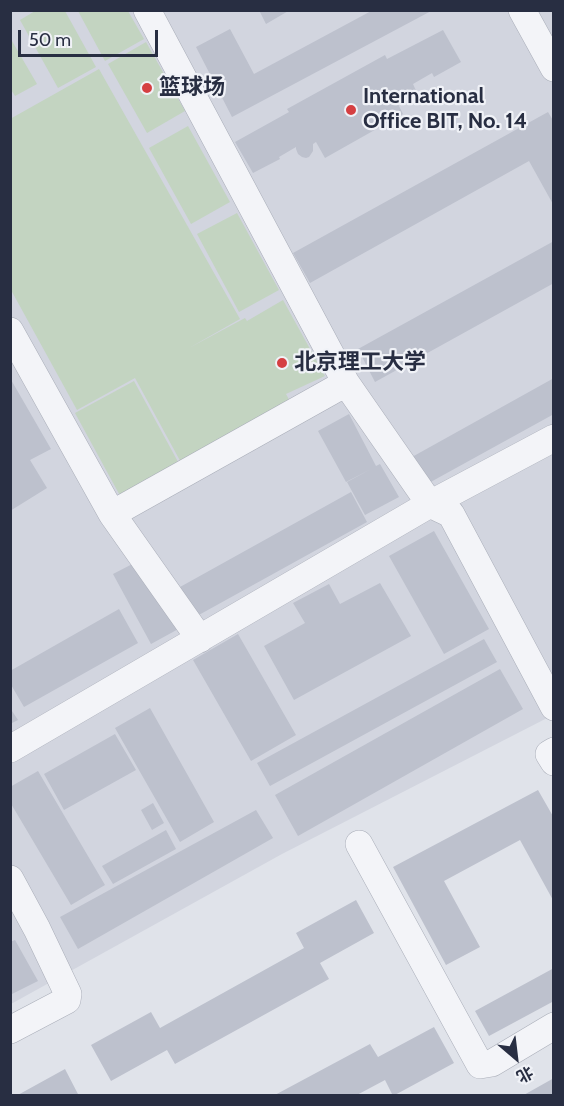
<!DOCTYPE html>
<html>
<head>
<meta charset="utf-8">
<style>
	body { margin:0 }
	#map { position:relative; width:564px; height:1106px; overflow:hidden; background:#e0e3ea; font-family:Cabin,"Noto Sans SC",sans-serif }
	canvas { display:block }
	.frame { position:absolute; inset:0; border:12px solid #282e42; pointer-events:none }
	.north { position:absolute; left:486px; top:1028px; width:60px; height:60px; -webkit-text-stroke:4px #f0f2f7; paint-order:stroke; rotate:152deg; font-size:16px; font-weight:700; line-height:24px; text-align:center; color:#282e42 }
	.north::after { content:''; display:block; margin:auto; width:21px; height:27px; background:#282e42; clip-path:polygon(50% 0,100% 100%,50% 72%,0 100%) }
	.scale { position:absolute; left:18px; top:30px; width:140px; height:27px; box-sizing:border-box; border:3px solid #282e42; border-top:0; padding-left:8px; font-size:18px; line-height:21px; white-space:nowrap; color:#282e42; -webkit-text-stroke:4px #f0f2f7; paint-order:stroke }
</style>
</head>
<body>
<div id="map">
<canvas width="564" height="1106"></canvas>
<div class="frame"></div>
<div class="north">北</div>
<div class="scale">50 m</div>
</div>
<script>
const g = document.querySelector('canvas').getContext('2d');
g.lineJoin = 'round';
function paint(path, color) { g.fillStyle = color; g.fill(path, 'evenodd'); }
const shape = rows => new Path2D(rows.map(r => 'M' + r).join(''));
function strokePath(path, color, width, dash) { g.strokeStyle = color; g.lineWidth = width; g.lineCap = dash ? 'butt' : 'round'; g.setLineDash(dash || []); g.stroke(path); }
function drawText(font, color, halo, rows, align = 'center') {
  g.font = font + ' Cabin,"Noto Sans SC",sans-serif'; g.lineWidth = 4.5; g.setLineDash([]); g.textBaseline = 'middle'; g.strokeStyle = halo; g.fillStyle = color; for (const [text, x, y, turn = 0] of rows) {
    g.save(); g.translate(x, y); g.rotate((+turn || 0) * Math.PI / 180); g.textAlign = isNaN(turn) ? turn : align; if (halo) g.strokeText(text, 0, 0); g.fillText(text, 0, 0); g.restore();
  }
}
paint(shape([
	[11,11,553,11,553,715,282,854,11,1004]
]), '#d2d5df');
paint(shape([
	[35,11,65,11,96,67,58,88,20,20],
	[78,11,128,11,144,39,105,61],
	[12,41,37,84,15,96,10,88,10,42],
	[146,42,185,111,147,133,108,64],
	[99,69,240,319,189,348,245,318,247,321,283,300,325,376,286,394,300,420,190,479,135,378,77,410,11,290,10,119],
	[188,126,230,202,191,224,149,148],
	[237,213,279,290,239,312,197,234],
	[134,381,189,482,130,514,75,413]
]), '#c3d4c1');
paint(shape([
	[259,10,290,10,266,24],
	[373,10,433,10,232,117,196,47,230,29,254,74],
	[443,30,461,62,434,77,432,73,413,84,417,93,415,98,406,102,401,99,397,102,403,114,325,158,316,142,313,144,313,151,309,157,306,158,302,157,298,154,296,149,296,147,279,157,280,159,253,173,235,142,289,112,287,109,385,55,387,59],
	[548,112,554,122,554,206,529,161,310,283,293,253],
	[554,241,554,283,375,382,358,349],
	[10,378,51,449,30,460,47,488,10,511],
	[554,378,554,414,427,484,412,457],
	[349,414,376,466,380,464,399,497,365,515,347,482,371,469,346,482,318,431],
	[351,492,367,522,197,616,180,587],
	[434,531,489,629,444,654,389,556],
	[144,558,182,627,151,644,113,574],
	[380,583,411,636,294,700,264,646,305,623,293,603,329,584,340,604],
	[119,609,138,643,24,707,10,683,10,671],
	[238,634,296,735,251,761,193,660],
	[484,639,497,662,270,786,257,763],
	[500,669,523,709,298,836,275,795],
	[10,708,18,720,10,724],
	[150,708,214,822,180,842,115,728],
	[115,734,136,770,64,810,44,774],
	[38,771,105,885,71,905,10,802,10,787],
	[538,790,554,818,554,902,520,840,444,881,480,947,446,965,393,867],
	[153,803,164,823,152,830,141,810],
	[256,810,273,838,78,949,60,917],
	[166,830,176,849,113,884,102,866],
	[356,900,374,933,320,963,329,979,175,1064,167,1050,111,1081,91,1045,151,1012,160,1028,304,948,296,933],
	[15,940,38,981,10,995,10,942],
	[554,968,554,1001,489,1036,475,1011],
	[434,1027,454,1063,393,1096,385,1080,355,1096,273,1096,370,1044,378,1057],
	[65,1069,79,1096,16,1096],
	[554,1078,554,1096,522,1096]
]), '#bdc1cd');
const minor = shape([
	[522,10,554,68],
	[10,331,112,514,200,639],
	[346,383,430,504,451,514,554,707],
	[112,514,346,383,147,10],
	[10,749,430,504,554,438],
	[554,751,549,754,554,762],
	[359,844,480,1065,492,1063,554,1026],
	[10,879,37,929,68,994,67,1000,10,1030]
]);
strokePath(minor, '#a9adb8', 28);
strokePath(minor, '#f3f4f8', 27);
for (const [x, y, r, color] of [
	[147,88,6,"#d53f42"],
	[351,110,6,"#d53f42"],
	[282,363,6,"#d53f42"]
]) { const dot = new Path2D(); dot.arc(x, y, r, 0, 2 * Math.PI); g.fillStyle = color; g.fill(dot); strokePath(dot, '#f0f2f7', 2); }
drawText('bold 22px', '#282e42', '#f0f2f7', [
	["篮球场",159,88],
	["International",363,97],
	["Office BIT, No. 14",363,122],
	["北京理工大学",294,363]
], 'left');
</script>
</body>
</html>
